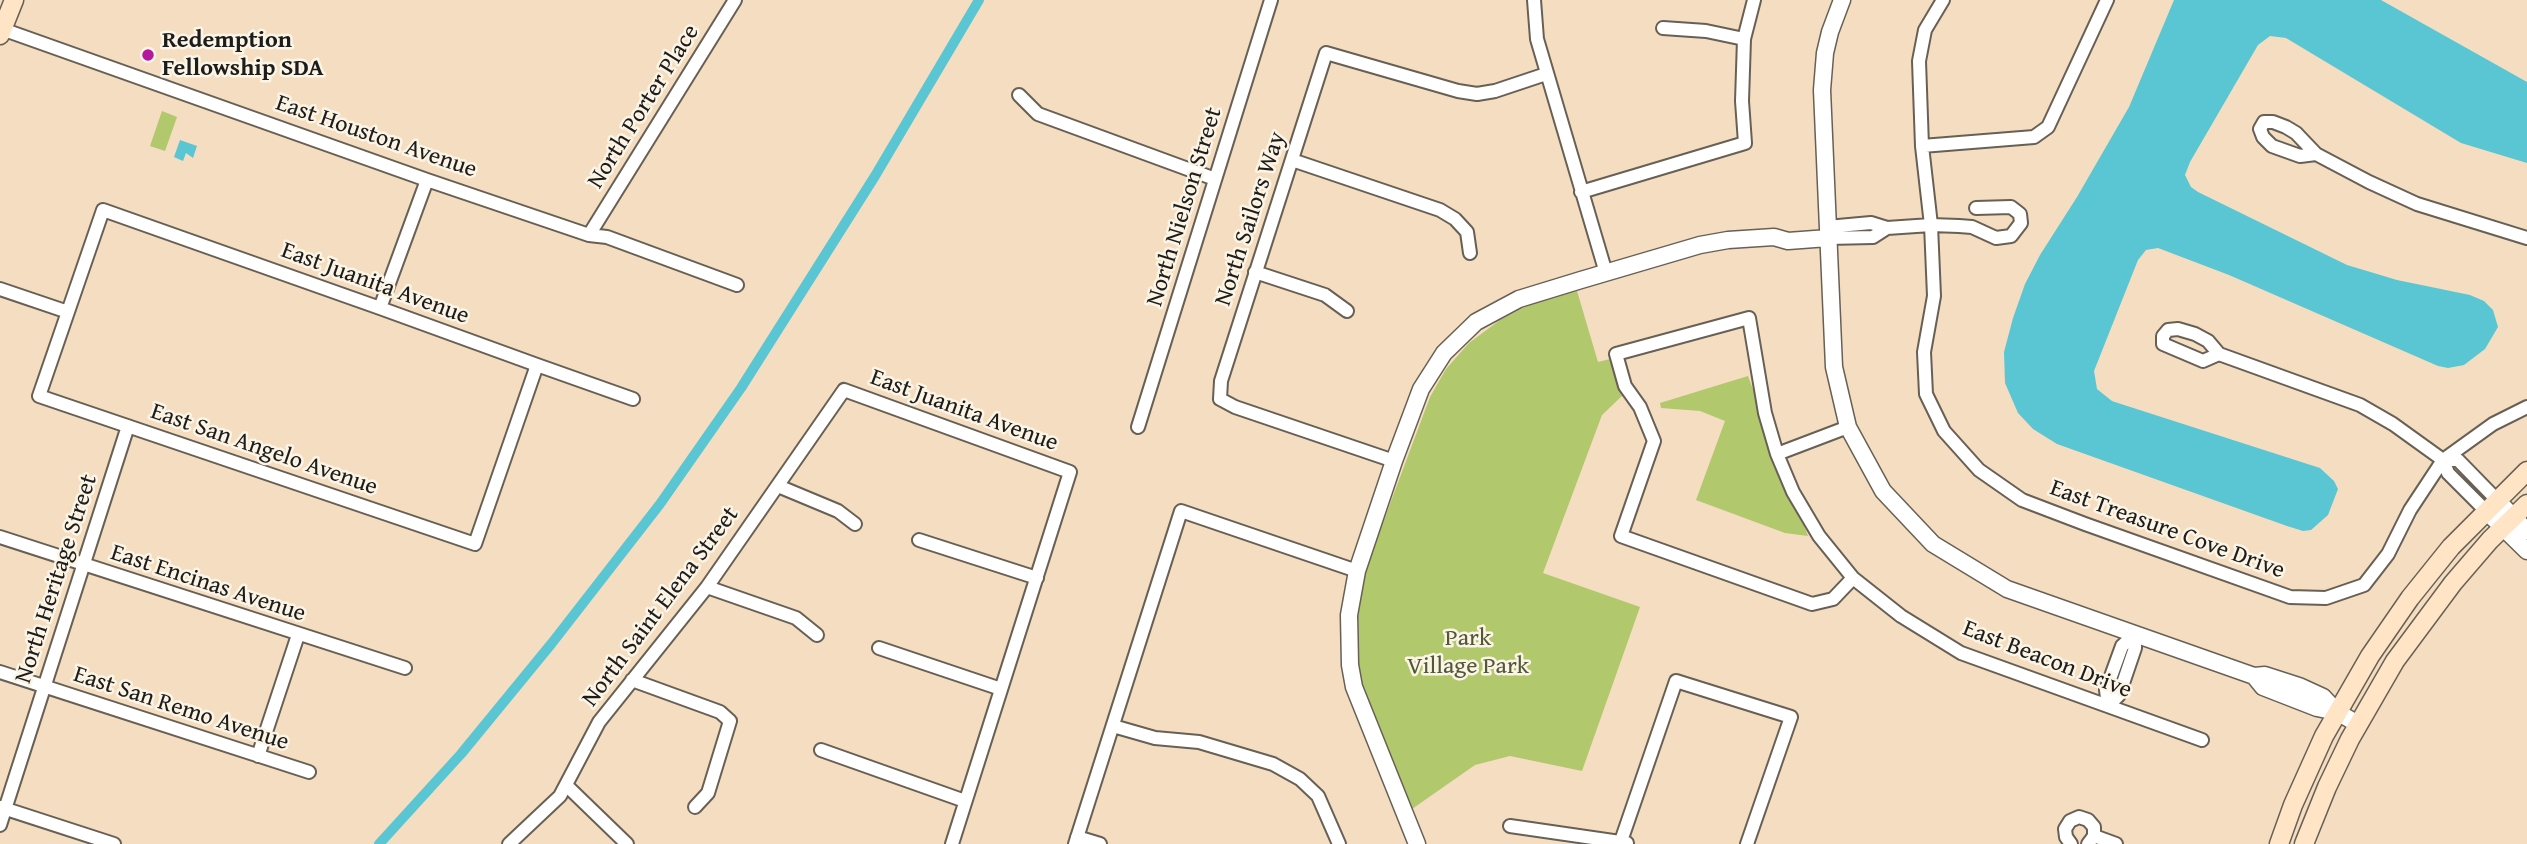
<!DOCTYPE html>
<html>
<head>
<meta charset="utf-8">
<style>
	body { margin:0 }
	canvas { display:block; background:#f4ddc0 }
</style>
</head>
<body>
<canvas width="2527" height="844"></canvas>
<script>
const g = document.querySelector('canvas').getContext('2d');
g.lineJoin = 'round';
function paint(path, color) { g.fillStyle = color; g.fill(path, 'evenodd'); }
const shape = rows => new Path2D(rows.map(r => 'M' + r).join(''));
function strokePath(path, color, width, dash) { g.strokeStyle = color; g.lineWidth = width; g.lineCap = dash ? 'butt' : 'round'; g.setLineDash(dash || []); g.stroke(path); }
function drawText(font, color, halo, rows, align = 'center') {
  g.font = font + ' "Gentium Book Plus",serif'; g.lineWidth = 5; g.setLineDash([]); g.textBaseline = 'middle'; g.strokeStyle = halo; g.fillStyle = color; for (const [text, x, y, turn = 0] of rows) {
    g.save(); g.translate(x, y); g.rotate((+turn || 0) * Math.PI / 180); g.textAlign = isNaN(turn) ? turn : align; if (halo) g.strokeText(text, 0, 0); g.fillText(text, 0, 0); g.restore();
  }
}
paint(shape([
	[162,111,177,117,165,151,150,146],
	[1577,291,1598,362,1610,359,1622,396,1602,415,1543,573,1640,607,1582,771,1510,756,1475,765,1412,809,1365,697,1358,660,1357,612,1361,588,1372,552,1430,397,1446,369,1469,343,1500,320,1529,305],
	[1748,376,1808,536,1785,533,1696,500,1725,421,1700,411,1661,408,1660,403]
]), '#b1c86d');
paint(shape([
	[2174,0,2381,0,2527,82,2527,163,2461,143,2286,38,2270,36,2258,45,2190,162,2185,175,2191,187,2198,192,2347,265,2397,280,2470,295,2484,301,2493,310,2498,327,2485,349,2464,365,2448,368,2438,366,2229,275,2158,248,2146,250,2138,260,2094,371,2097,389,2112,401,2121,404,2320,468,2334,481,2338,489,2328,515,2311,530,2303,531,2287,526,2057,444,2033,429,2018,413,2005,383,2004,352,2013,318,2025,284,2040,255,2077,197,2129,107],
	[180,140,197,146,193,158,186,153,183,161,174,157]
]), '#5ac6d3');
strokePath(shape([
	[379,844,461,754,552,643,660,504,741,388,875,176,979,0]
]), '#5ac6d3', 10);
const minor = shape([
	[1534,0,1537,39,1606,273],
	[1943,0,1925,30,1919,61,1922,146,1931,225,1934,296,1924,352,1926,394,1944,431,1979,470,2022,500,2085,524,2290,597,2326,598,2364,585,2388,554,2410,510,2443,460,2493,424,2527,407],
	[1663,28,1706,31,1744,39],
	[2,29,427,180,589,235,607,237,737,285],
	[1019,95,1038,114,1215,179],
	[1922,146,2034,137,2048,127,2107,0],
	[2316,154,2300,156,2272,146,2263,137,2260,129,2264,122,2273,122,2286,127,2296,133,2316,154,2369,182,2417,204,2527,238],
	[1292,160,1440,210,1455,219,1467,232,1470,253],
	[1581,192,1745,143,1742,101,1744,39,1754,0],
	[1827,227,1871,223,1887,228,1931,225,1959,226,1972,227,1996,238,2011,236,2021,223,2020,214,2011,207,1976,208],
	[589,235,735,0],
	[1828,238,1873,237,1887,228],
	[1255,272,1325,295,1347,311],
	[0,289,68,312],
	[380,308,427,180],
	[2219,354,2203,361,2163,344,2163,336,2168,330,2178,329,2195,334,2208,341,2219,354,2360,405,2393,424,2443,460,2448,473,2486,511],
	[537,365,475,544,39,396,103,210,380,308,537,365,633,399],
	[1138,427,1271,0],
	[1777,454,1848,427],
	[2444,460,2458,460,2497,500],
	[1394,461,1235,407,1220,399,1221,381,1326,53,1458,91,1477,94,1495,91,1546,74],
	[778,486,838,511,855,524],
	[0,537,405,668],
	[919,540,1037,578],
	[1853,578,1833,599,1812,604,1621,536,1654,441,1640,407,1625,386,1616,354,1749,318,1765,413,1777,454,1793,492,1819,536,1853,578,1901,616,1961,653,2202,740],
	[707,587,796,618,817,635],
	[879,648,1001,689],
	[0,672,309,772],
	[632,680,720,712,730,721,708,793,695,807],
	[2108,706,2106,690,2122,646,2135,634],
	[2108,706,2119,695,2135,648,2135,634],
	[1113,726,1155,738,1199,742,1273,764,1300,779,1318,796,1339,844],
	[821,750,965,801],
	[258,756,298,635],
	[567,786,627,844],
	[0,807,114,844],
	[0,825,128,426],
	[1510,826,1627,843],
	[2094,836,2116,844],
	[1077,837,1100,844],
	[509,844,560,796,599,722,707,587,844,390,1070,472,952,844],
	[1075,844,1181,511,1357,571],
	[1620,844,1676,681,1791,717,1747,844],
	[2071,844,2066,837,2065,829,2070,821,2079,817,2088,820,2094,827,2094,836,2088,844]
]);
const tertiary = shape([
	[1842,0,1830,32,1825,53,1822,90,1834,367,1848,427,1883,491,1933,544,2007,589,2254,676,2265,675,2299,686,2323,697,2337,712],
	[2497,500,2527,531],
	[2486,511,2527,551],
	[2254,676,2263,687,2317,708,2337,712,2358,724],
	[1417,844,1354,687,1350,665,1349,615,1357,571,1394,461,1421,389,1444,353,1476,322,1519,299,1581,280,1700,245,1728,240,1774,237,1788,241,1828,238]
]);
const secondary = shape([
	[0,35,14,0],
	[2279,844,2293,805,2324,736,2370,656,2410,598,2451,547,2527,471],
	[2304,844,2327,787,2350,739,2395,661,2453,583,2490,540,2527,504]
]);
strokePath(minor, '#686055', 16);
strokePath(tertiary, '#686055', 19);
strokePath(secondary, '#686055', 21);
strokePath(minor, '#fff', 12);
strokePath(tertiary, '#fff', 16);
strokePath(secondary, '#ffe4c6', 18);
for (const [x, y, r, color] of [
	[148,55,7,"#b5179e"]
]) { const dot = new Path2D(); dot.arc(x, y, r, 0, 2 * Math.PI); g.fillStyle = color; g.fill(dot); strokePath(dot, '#fcf5e5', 2.5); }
drawText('bold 24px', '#1c1c1c', '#fcf5e5', [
	["Redemption",162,41],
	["Fellowship SDA",162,69]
], 'left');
drawText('24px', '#1c1c1c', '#fcf5e5', [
	["North Porter Place",644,107,-58],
	["East Houston Avenue",376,137,19],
	["North Nielson Street",1185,207,-73],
	["North Sailors Way",1251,219,-72],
	["East Juanita Avenue",375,284,20],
	["East Juanita Avenue",964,411,20],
	["East San Angelo Avenue",264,450,19],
	["East Treasure Cove Drive",2167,530,20],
	["North Heritage Street",57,579,-72],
	["East Encinas Avenue",208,584,18],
	["North Saint Elena Street",661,607,-53],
	["East Beacon Drive",2047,660,21],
	["East San Remo Avenue",181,709,18]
]);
drawText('24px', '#505838', '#fcf5e5', [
	["Park",1468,639],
	["Village Park",1468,667]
]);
</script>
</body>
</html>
